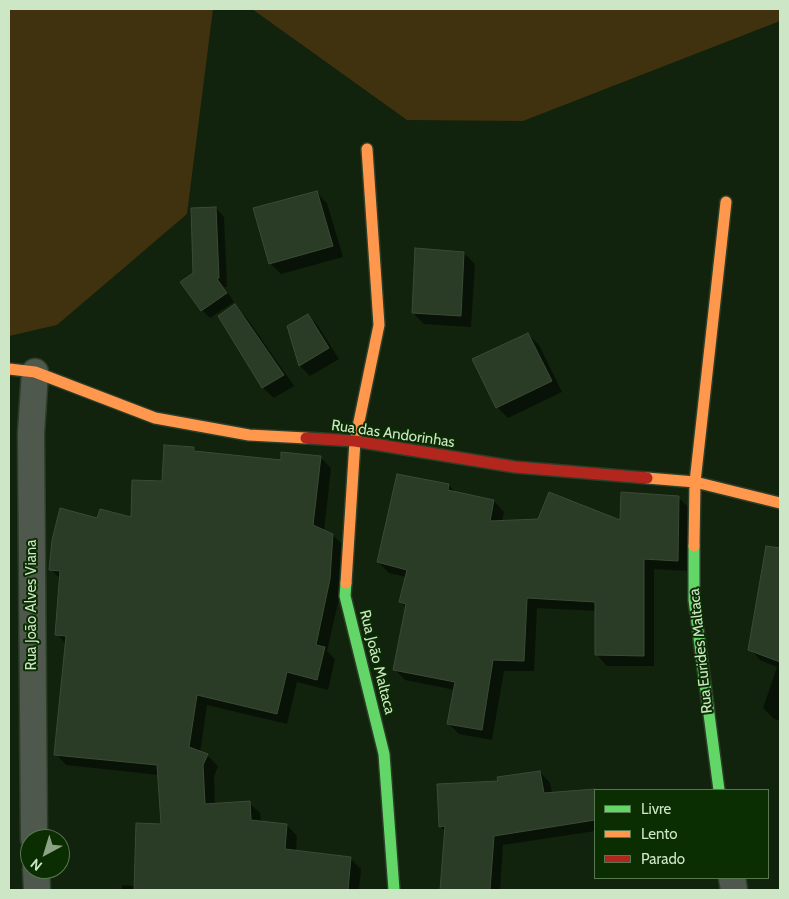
<!DOCTYPE html>
<html>
<head>
<meta charset="utf-8">
<style>
	body { margin:0 }
	#map { position:relative; width:789px; height:899px; overflow:hidden; background:#11230c; font-family:Cabin,sans-serif }
	canvas { display:block }
	.frame { position:absolute; inset:0; border:10px solid #cce6c6; pointer-events:none }
	.legend { position:absolute; left:594px; top:789px; width:175px; height:90px; box-sizing:border-box; background:#0b2d02; border:1px solid #587750; margin:0; padding:6px 9px; list-style:none; font-size:15px; color:#cce6c6 }
	.legend li { display:flex; align-items:center; gap:10px; height:25px }
	.legend b { width:25px; border:1px solid #587750 }
	.north { position:absolute; left:20px; top:829px; width:50px; height:50px; box-sizing:border-box; background:#0b2d02; border:1px solid #587750; border-radius:50%; rotate:219deg; font-size:14px; font-weight:700; line-height:20px; text-align:center; color:#cce6c6 }
	.north::after { content:''; display:block; margin:auto; width:18px; height:22px; background:#8ba285; clip-path:polygon(50% 0,100% 100%,50% 72%,0 100%) }
</style>
</head>
<body>
<div id="map">
<canvas width="789" height="899"></canvas>
<div class="frame"></div>
<ul class="legend">
<li><b style="height:6px;background:#63d668"></b>Livre</li>
<li><b style="height:6px;background:#ff974d"></b>Lento</li>
<li><b style="height:6px;background:#b3261e"></b>Parado</li>
</ul>
<div class="north">N</div>
</div>
<script>
const g = document.querySelector('canvas').getContext('2d');
g.lineJoin = 'round';
function paint(path, color) { g.fillStyle = color; g.fill(path, 'evenodd'); }
const shape = rows => new Path2D(rows.map(r => 'M' + r).join(''));
function strokePath(path, color, width, dash) { g.strokeStyle = color; g.lineWidth = width; g.lineCap = dash ? 'butt' : 'round'; g.setLineDash(dash || []); g.stroke(path); }
function drawText(font, color, halo, rows, align = 'center') {
  g.font = font + ' Cabin,sans-serif'; g.lineWidth = 4; g.setLineDash([]); g.textBaseline = 'middle'; g.strokeStyle = halo; g.fillStyle = color; for (const [text, x, y, turn = 0] of rows) {
    g.save(); g.translate(x, y); g.rotate((+turn || 0) * Math.PI / 180); g.textAlign = isNaN(turn) ? turn : align; if (halo) g.strokeText(text, 0, 0); g.fillText(text, 0, 0); g.restore();
  }
}
paint(shape([
	[9,9,213,9,187,214,57,325,9,336],
	[252,9,780,9,780,21,523,121,407,120]
]), '#40310f');
paint(shape([
	[316,192,327,203,343,257,281,274,270,263],
	[216,208,224,217,227,287,224,287,234,302,210,318,202,310,195,273],
	[464,253,475,264,471,327,424,324,413,313],
	[235,306,246,317,294,386,274,398,263,388,220,316],
	[308,315,318,326,339,359,310,376,300,366,288,327],
	[528,334,539,345,562,392,508,418,497,407],
	[194,448,198,452,282,461,320,457,331,468,324,531,333,535,344,546,341,590,327,651,335,659,328,690,297,682,287,724,207,705,200,753,207,755,218,766,214,777,215,805,249,803,260,813,261,823,287,825,297,836,296,852,350,858,361,869,359,890,122,890,122,885,135,886,162,825,159,775,66,765,56,754,66,644,57,634,61,580,51,569,98,519,132,519],
	[449,485,456,493,494,501,504,512,502,522,621,522,679,498,689,508,689,571,654,569,654,666,607,666,597,655,597,611,537,608,534,671,504,671,492,740,459,734,449,724,455,690,405,680,394,669,407,608,401,602,406,577,389,573,378,562],
	[762,580,780,583,780,721,774,719,763,708,777,667,760,660,750,649],
	[540,772,550,783,552,793,595,790,595,831,503,845,500,890,442,890,446,832,440,826,499,783]
]), '#0007');
const building = shape([
	[317,191,333,246,269,264,253,208,317,191],
	[216,207,219,278,217,279,227,293,201,311,180,282,193,273,191,208,216,207],
	[415,248,464,252,461,316,412,313,415,248],
	[235,304,284,375,262,388,218,316,235,304],
	[308,314,329,348,299,366,287,326,308,314],
	[528,333,552,381,496,408,472,359,528,333],
	[164,445,194,447,194,451,281,460,281,452,321,456,313,525,333,534,330,579,316,645,325,647,317,680,287,672,277,714,197,695,189,747,208,754,203,765,205,804,250,801,251,820,287,824,285,849,351,857,348,890,134,890,136,823,161,824,157,765,54,755,66,636,55,635,60,571,49,570,52,540,60,508,97,518,100,509,131,517,132,480,162,481,164,445],
	[397,474,449,484,448,490,494,500,490,521,538,519,549,492,620,520,621,492,679,496,678,561,644,559,644,656,595,655,595,602,527,598,524,661,493,660,482,730,447,724,455,682,393,670,406,604,399,602,407,570,377,562,397,474],
	[766,546,780,548,780,662,748,650,766,546],
	[540,771,544,793,595,789,595,820,494,836,490,890,440,890,445,826,439,827,437,784,498,781,497,777,540,771]
]);
paint(building, '#2a3c25');
strokePath(building, '#3b4b36', 1);
const street = shape([
	[34,839,31,433,35,372],
	[36,869,37,890],
	[732,878,734,890]
]);
const fast = shape([
	[694,546,694,600,719,790],
	[346,583,345,596,384,754,394,890]
]);
const slow = shape([
	[9,369,35,372,155,418,249,435,306,438],
	[647,478,695,482,780,503],
	[694,546,695,482,726,202],
	[346,583,355,441,379,325,367,149]
]);
const jam = shape([
	[306,438,355,441,515,467,647,478]
]);
strokePath(street, '#2c3d28', 29);
strokePath(fast, '#2c3d28', 14);
strokePath(slow, '#2c3d28', 14);
strokePath(jam, '#2c3d28', 14);
strokePath(street, '#4f584c', 26);
strokePath(fast, '#63d668', 11);
strokePath(slow, '#ff974d', 11);
strokePath(jam, '#b3261e', 11);
drawText('15px', '#cce6c6', '#0b2d02', [
	["Rua das Andorinhas",393,434,8],
	["Rua João Alves Viana",32,605,-90],
	["Rua Eurides Maltaca",701,651,-96],
	["Rua João Maltaca",377,662,76]
]);
</script>
</body>
</html>
